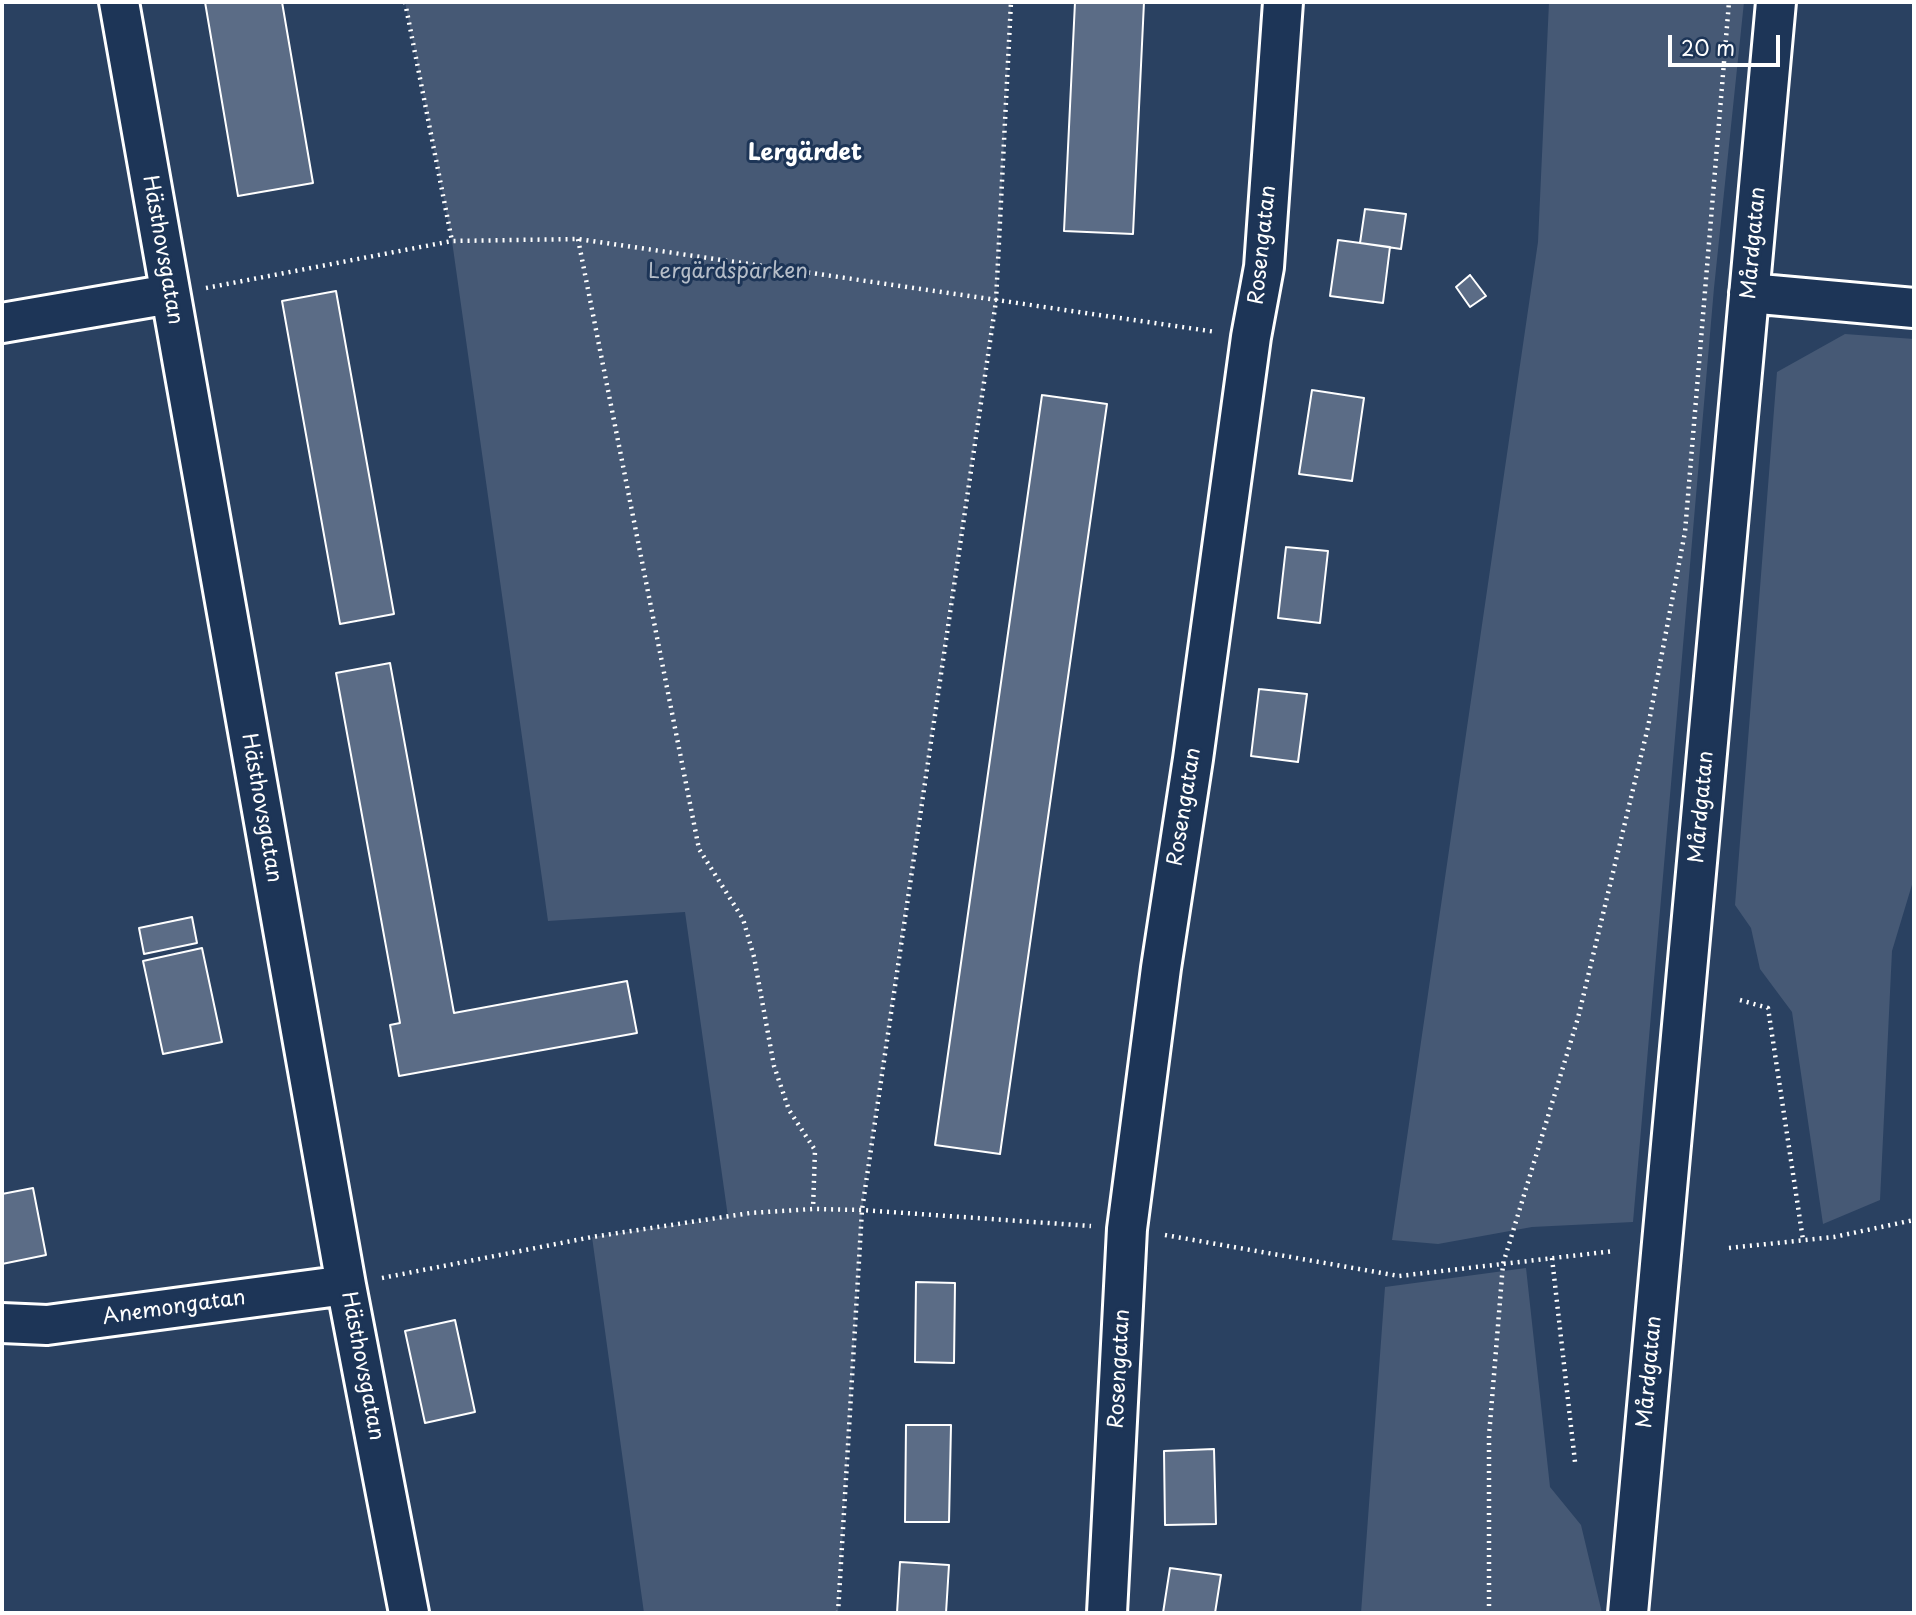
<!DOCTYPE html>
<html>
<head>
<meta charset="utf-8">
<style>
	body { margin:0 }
	#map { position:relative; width:1916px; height:1615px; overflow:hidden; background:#2a4161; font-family:"Playpen Sans",sans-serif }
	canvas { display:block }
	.frame { position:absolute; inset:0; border:4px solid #fff; pointer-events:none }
	.scale { position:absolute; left:1668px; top:35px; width:112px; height:32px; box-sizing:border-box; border:4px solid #fff; border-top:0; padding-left:9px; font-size:21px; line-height:24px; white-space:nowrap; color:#fff; -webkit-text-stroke:5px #1d3557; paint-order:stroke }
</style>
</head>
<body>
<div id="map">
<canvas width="1916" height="1615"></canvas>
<div class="frame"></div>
<div class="scale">20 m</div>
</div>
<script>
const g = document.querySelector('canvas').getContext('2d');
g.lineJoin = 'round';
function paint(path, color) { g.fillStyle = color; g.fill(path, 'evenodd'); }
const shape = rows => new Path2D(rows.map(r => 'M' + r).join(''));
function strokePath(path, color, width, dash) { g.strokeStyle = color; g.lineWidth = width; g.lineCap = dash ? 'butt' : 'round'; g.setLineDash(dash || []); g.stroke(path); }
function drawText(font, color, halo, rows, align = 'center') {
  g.font = font + ' "Playpen Sans",sans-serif'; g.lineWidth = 6; g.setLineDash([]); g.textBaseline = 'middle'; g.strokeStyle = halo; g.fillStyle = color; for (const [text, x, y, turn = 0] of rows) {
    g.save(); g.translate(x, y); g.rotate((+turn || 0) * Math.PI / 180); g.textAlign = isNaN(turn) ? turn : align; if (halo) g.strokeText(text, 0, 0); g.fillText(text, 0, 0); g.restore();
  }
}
paint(shape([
	[405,2,1011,2,996,301,862,1210,838,1613,644,1613,592,1237,728,1217,685,912,548,921,452,241],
	[1549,2,1744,2,1714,288,1633,1222,1532,1227,1438,1244,1392,1240,1538,242],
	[1845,334,1914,339,1914,878,1892,951,1880,1200,1823,1224,1792,1012,1760,969,1751,928,1735,905,1777,372],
	[1526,1268,1550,1487,1581,1525,1602,1613,1361,1613,1385,1287]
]), '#465975');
const building = shape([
	[205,2,282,2,313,183,238,196,205,2],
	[1075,2,1144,2,1133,234,1064,231,1075,2],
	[1365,209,1406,214,1401,249,1360,243,1365,209],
	[1338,240,1390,247,1383,303,1330,296,1338,240],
	[1470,275,1486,296,1470,307,1456,287,1470,275],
	[336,291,394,614,340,624,282,301,336,291],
	[1312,390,1364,398,1352,481,1299,474,1312,390],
	[1042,395,1107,404,1000,1154,935,1145,1042,395],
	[1286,547,1328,551,1320,623,1278,618,1286,547],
	[390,663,454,1013,627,981,637,1033,399,1076,390,1025,400,1023,336,673,390,663],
	[1259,689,1307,694,1298,762,1251,756,1259,689],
	[192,917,197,943,144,954,139,928,192,917],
	[202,948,222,1042,163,1054,143,961,202,948],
	[33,1188,46,1255,2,1264,2,1194,33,1188],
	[916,1282,955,1283,954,1363,915,1362,916,1282],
	[455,1320,475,1412,425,1423,405,1331,455,1320],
	[906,1425,951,1425,949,1522,905,1522,906,1425],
	[1214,1449,1216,1524,1165,1525,1164,1451,1214,1449],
	[900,1562,949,1565,946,1613,897,1613,900,1562],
	[1170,1568,1221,1575,1215,1613,1163,1613,1170,1568]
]);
paint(building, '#5b6c86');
strokePath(building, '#fff', 2);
const minor = shape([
	[119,2,346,1285,409,1613],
	[1749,293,1914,308],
	[2,323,170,294],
	[2,1323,47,1325,346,1285],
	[1107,1613,1127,1229,1161,968,1193,759,1251,337,1264,267,1283,2],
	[1628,1613,1776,2]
]);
strokePath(minor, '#fff', 44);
strokePath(shape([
	[405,2,452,241],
	[578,239,699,849,743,919,754,957,774,1066,789,1110,815,1150,813,1209],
	[206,288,452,241,578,239,1216,332],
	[1740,1000,1768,1008,1803,1240],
	[1165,1235,1399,1276,1614,1251],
	[1729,1248,1834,1237,1914,1220],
	[1552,1258,1575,1462],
	[382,1278,592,1237,750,1213,813,1209,862,1210,1091,1226],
	[838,1613,862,1210,996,301,1011,2],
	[1489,1613,1489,1436,1503,1264,1578,1018,1648,727,1685,532,1729,2]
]), '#fff', 4.5, [2, 5]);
strokePath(minor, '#1d3557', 38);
drawText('21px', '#fff', '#1d3557', [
	["Mårdgatan",1754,243,-85],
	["Rosengatan",1263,245,-84],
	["Hästhovsgatan",162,250,80],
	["Rosengatan",1185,807,-81],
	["Mårdgatan",1702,807,-85],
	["Hästhovsgatan",261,808,80],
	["Anemongatan",174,1308,-8],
	["Hästhovsgatan",362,1366,79],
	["Rosengatan",1120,1369,-87],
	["Mårdgatan",1650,1372,-85]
]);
drawText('21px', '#b5bdc8', '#1d3557', [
	["Lergärdsparken",728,272]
]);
drawText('bold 23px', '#fff', '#1d3557', [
	["Lergärdet",805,154]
]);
</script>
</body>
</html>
